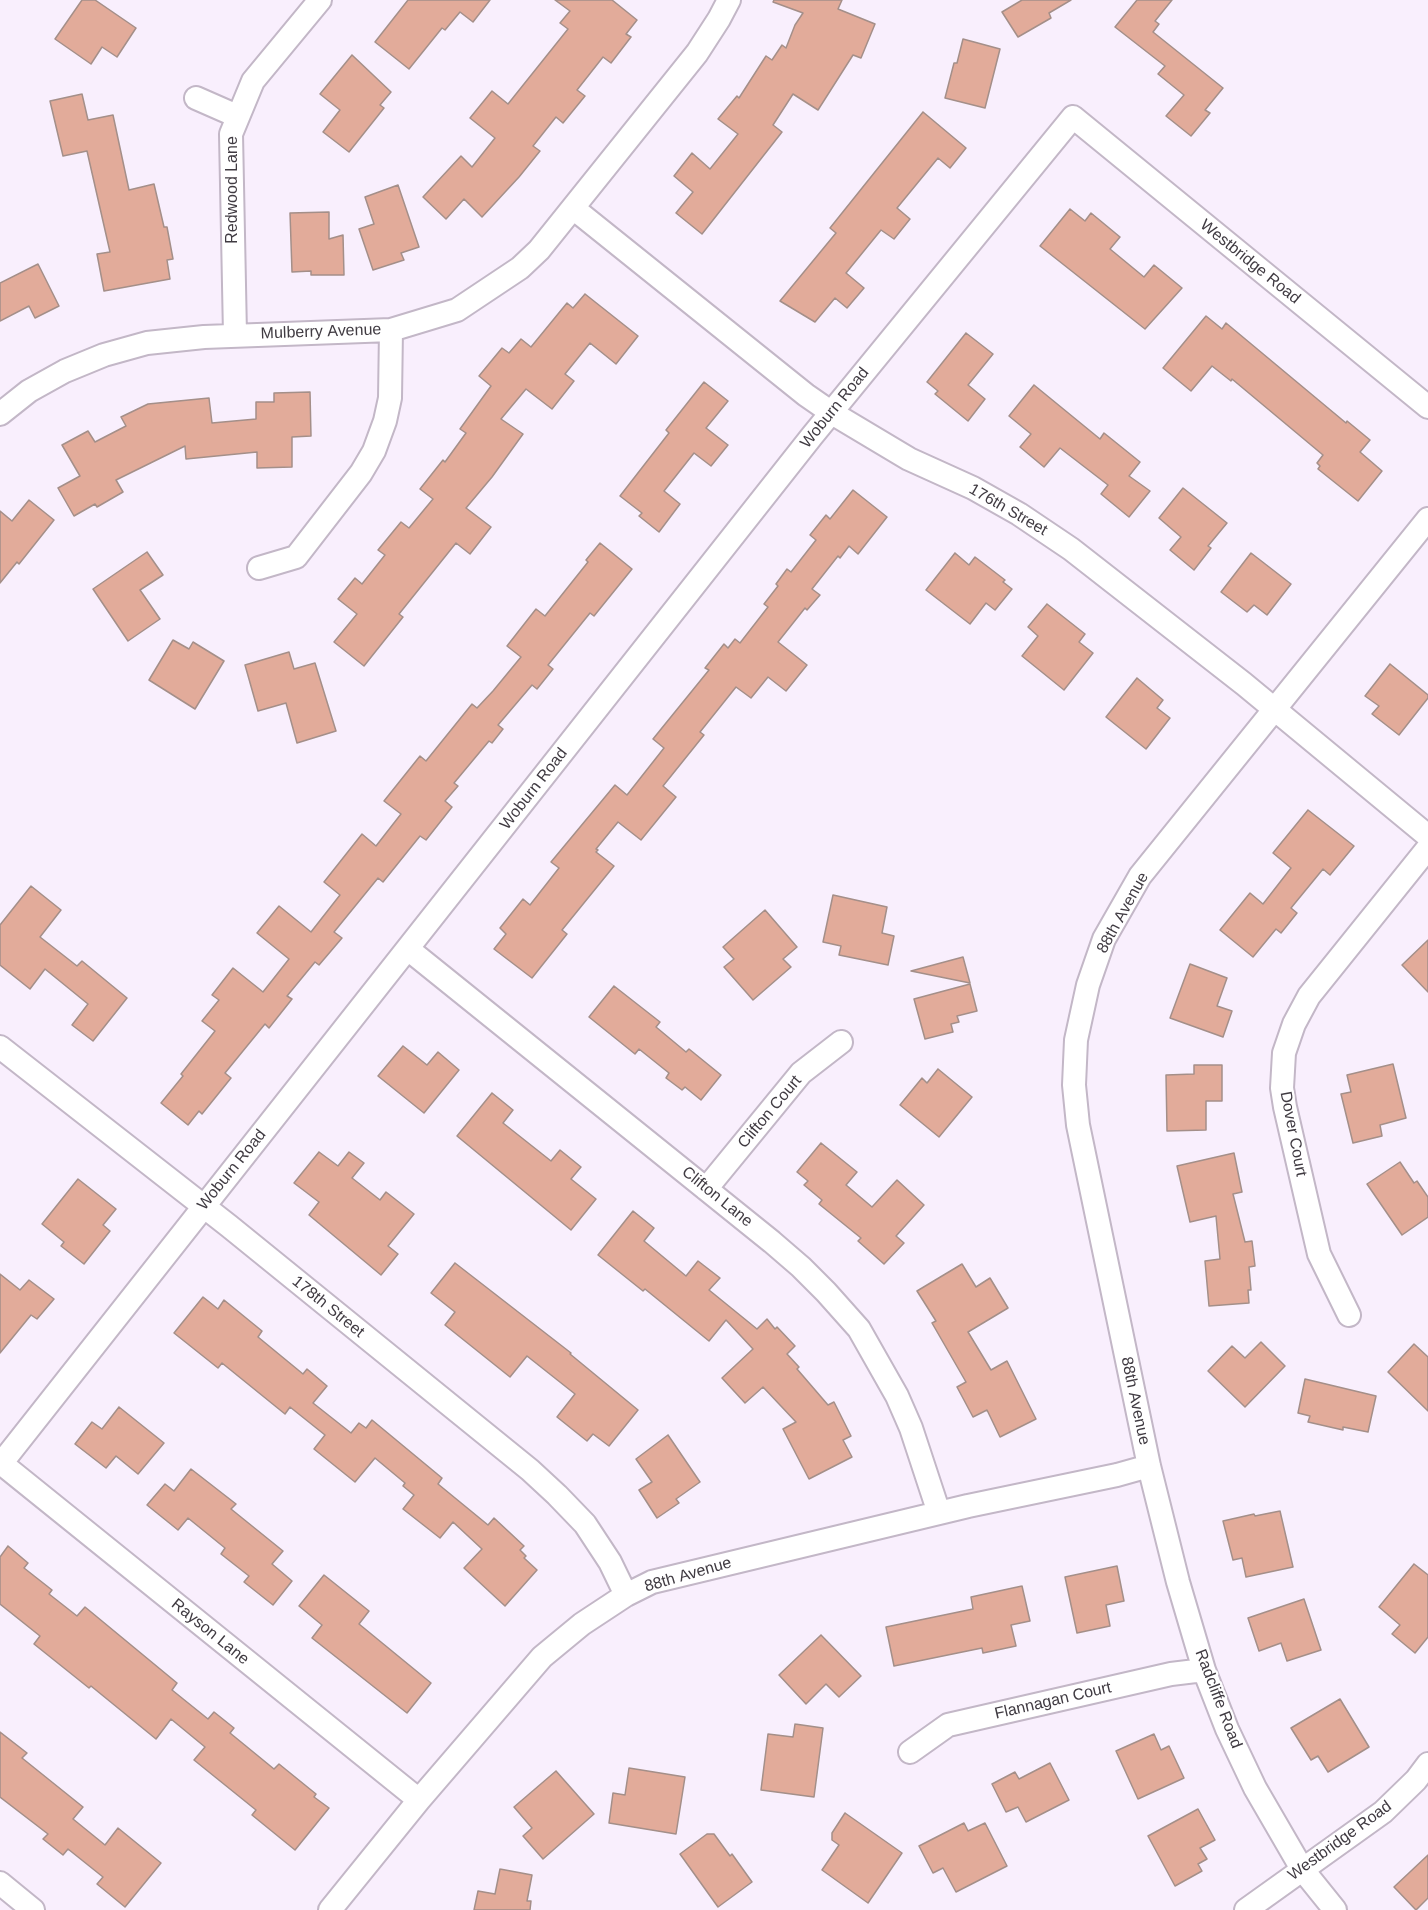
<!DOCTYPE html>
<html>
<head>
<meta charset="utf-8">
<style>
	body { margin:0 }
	canvas { display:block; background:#f9effd }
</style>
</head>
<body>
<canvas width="1428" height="1910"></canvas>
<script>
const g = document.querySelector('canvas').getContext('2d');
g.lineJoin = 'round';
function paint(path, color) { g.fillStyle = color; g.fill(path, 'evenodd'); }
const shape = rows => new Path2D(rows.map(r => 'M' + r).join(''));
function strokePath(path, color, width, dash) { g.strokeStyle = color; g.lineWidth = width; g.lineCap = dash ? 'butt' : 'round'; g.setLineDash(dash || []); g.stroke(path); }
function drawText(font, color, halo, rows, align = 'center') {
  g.font = font + ' Arial,sans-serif'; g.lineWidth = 4.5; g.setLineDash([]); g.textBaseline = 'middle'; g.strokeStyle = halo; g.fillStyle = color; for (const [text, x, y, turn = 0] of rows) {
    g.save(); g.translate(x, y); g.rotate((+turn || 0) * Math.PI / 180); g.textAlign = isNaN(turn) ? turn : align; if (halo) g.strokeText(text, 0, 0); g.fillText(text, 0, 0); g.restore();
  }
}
const building = shape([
	[82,0,95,0,136,28,117,57,102,47,91,64,55,39,82,0],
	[408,0,490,0,473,22,460,12,445,30,442,28,409,69,375,42,408,0],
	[555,0,612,0,637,20,626,34,631,37,611,63,603,57,577,90,585,96,563,123,556,117,533,146,540,151,519,177,482,217,464,199,446,219,423,197,461,156,472,167,495,138,470,118,492,91,508,104,568,29,560,23,570,11,555,0],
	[774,0,842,0,838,9,875,24,861,58,853,55,818,110,793,94,773,125,782,132,702,234,676,213,693,192,674,176,692,153,710,169,738,134,718,119,737,96,739,98,766,56,772,60,782,45,786,48,795,25,803,13,773,2,774,0],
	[1022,0,1071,0,1049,13,1051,18,1018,37,1002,12,1022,0],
	[1137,0,1172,0,1155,21,1159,24,1153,32,1223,88,1205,110,1210,113,1191,136,1166,116,1184,95,1158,74,1165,66,1115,27,1137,0],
	[963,39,1000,49,985,108,945,98,954,63,957,63,963,39],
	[352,55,391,92,380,105,384,108,349,152,323,132,340,110,320,94,352,55],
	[82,94,88,120,113,115,129,190,154,184,164,227,167,227,173,259,167,260,170,279,104,291,97,254,110,252,87,151,63,156,50,101,82,94],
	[923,112,966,148,950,168,938,158,897,208,910,219,894,239,881,230,846,273,864,288,847,308,835,298,815,322,780,301,836,233,830,228,923,112],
	[398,185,419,247,401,253,404,260,373,270,359,229,374,224,365,197,398,185],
	[1070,209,1085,221,1091,213,1120,237,1110,249,1144,277,1154,265,1182,288,1145,329,1040,246,1070,209],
	[329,212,329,239,343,235,344,275,311,275,311,271,292,272,290,213,329,212],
	[38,264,59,306,35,318,29,306,0,321,0,283,38,264],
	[585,294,638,336,616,364,590,343,565,374,574,381,552,409,526,389,501,419,523,434,492,477,466,508,491,527,470,554,456,543,399,614,403,617,364,666,334,642,357,614,338,599,355,578,362,584,385,555,378,550,401,522,409,528,433,499,420,489,443,460,445,462,466,433,460,429,491,386,479,376,502,348,509,353,521,339,531,347,567,303,573,308,585,294],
	[1206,316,1222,329,1226,323,1346,423,1347,421,1370,440,1360,452,1382,471,1358,501,1318,469,1320,466,1317,463,1323,455,1232,379,1231,381,1212,366,1191,391,1163,368,1206,316],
	[966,333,993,354,968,385,985,399,968,421,935,394,938,391,927,382,966,333],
	[704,382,728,401,706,428,728,445,711,466,694,453,664,491,680,504,659,532,639,516,642,513,620,496,669,433,666,430,704,382],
	[1034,385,1100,439,1104,433,1140,462,1129,476,1150,491,1129,517,1101,494,1108,485,1060,448,1044,467,1020,447,1031,434,1009,416,1034,385],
	[310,392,311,436,292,437,292,467,257,468,257,452,186,459,185,446,116,480,123,492,97,507,95,504,74,516,58,488,80,476,62,445,88,431,95,442,126,426,121,417,148,404,209,398,212,423,256,419,256,402,274,402,274,393,310,392],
	[1183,488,1227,523,1208,546,1211,548,1194,570,1170,550,1181,537,1159,518,1183,488],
	[853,490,887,517,858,554,849,546,840,558,838,556,812,589,820,595,807,610,805,608,778,642,807,665,786,691,768,677,751,698,736,687,700,732,704,735,663,786,676,797,641,840,618,822,596,849,598,850,596,852,614,866,562,930,567,934,532,978,494,949,506,934,500,928,523,899,530,905,559,868,551,862,615,785,627,795,664,748,653,739,709,670,705,668,724,644,728,648,735,639,740,643,768,607,764,604,778,586,776,584,787,569,791,572,816,540,810,535,826,515,830,519,853,490],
	[29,500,54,520,19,564,17,562,0,583,0,511,12,521,29,500],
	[600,543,632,569,594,616,590,613,548,665,553,669,537,689,532,685,498,725,503,729,492,743,489,741,454,783,458,786,445,801,452,807,426,840,420,836,383,882,378,878,334,932,342,938,319,965,315,962,287,996,292,999,269,1028,265,1024,225,1073,231,1078,202,1114,199,1111,188,1125,161,1103,183,1076,181,1074,215,1031,202,1021,219,1000,212,995,233,968,263,992,289,959,257,933,279,906,311,932,340,895,324,882,362,834,376,846,401,814,384,801,420,756,426,761,472,704,477,708,493,691,521,657,507,646,536,609,545,616,588,562,586,560,600,543],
	[147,552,163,575,140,590,160,619,128,641,93,589,147,552],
	[955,553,969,565,975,557,1005,580,1003,582,1012,589,995,610,986,603,970,624,926,590,955,553],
	[1251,553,1291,584,1267,615,1254,605,1247,612,1221,592,1251,553],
	[1047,604,1085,634,1079,642,1093,653,1064,690,1022,656,1038,636,1028,627,1047,604],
	[173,640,189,649,193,642,224,661,195,709,149,680,173,640],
	[289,652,294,669,315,663,336,731,297,743,286,703,258,711,245,665,289,652],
	[1390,664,1428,695,1428,698,1399,735,1372,714,1379,706,1365,696,1390,664],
	[1137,678,1163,700,1157,708,1170,718,1146,749,1106,717,1137,678],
	[1308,810,1354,846,1330,875,1323,869,1291,908,1297,913,1281,933,1276,929,1253,957,1220,930,1250,893,1263,904,1291,868,1273,853,1308,810],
	[31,886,61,910,40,937,77,966,82,961,127,998,93,1041,72,1025,88,1004,45,969,30,989,0,965,0,925,31,886],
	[833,895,887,907,882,933,894,936,888,965,839,955,841,946,823,942,833,895],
	[765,910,797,947,783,959,791,967,753,1000,724,967,734,959,723,947,765,910],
	[1428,940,1428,992,1402,965,1428,940],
	[963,957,970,983,911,971,963,957],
	[1190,964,1227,978,1217,1006,1232,1011,1223,1037,1170,1018,1190,964],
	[970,984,977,1011,957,1016,959,1022,951,1024,953,1032,925,1039,914,999,970,984],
	[614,986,660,1022,656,1027,686,1052,689,1049,721,1075,701,1100,685,1087,682,1090,666,1078,669,1073,639,1049,635,1054,589,1017,614,986],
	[403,1046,427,1065,438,1052,459,1070,424,1113,378,1076,403,1046],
	[1393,1064,1406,1118,1380,1125,1382,1136,1353,1143,1341,1094,1351,1092,1347,1075,1393,1064],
	[1194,1065,1222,1065,1222,1101,1206,1101,1206,1130,1167,1131,1166,1075,1194,1074,1194,1065],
	[938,1069,972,1097,939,1137,900,1105,922,1078,927,1083,938,1069],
	[492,1093,513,1110,503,1123,551,1161,560,1150,581,1167,571,1179,596,1199,571,1230,457,1136,492,1093],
	[821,1143,857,1172,846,1185,872,1207,897,1180,924,1205,896,1236,904,1243,884,1264,858,1241,861,1238,819,1204,822,1200,804,1185,808,1181,797,1172,821,1143],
	[319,1152,338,1166,349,1152,364,1163,352,1178,380,1200,386,1192,414,1214,388,1246,398,1254,381,1275,309,1215,319,1202,294,1183,319,1152],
	[1234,1153,1242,1192,1233,1194,1245,1242,1252,1241,1255,1266,1249,1267,1251,1290,1248,1290,1249,1303,1209,1306,1205,1261,1220,1259,1216,1216,1190,1222,1177,1166,1234,1153],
	[1400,1162,1414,1183,1417,1181,1428,1197,1428,1217,1402,1235,1367,1184,1400,1162],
	[78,1179,116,1209,103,1225,110,1231,84,1264,61,1246,64,1242,42,1224,78,1179],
	[633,1211,654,1228,644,1241,686,1276,698,1261,720,1278,709,1290,757,1329,767,1319,775,1329,777,1327,795,1346,787,1354,799,1367,797,1369,828,1405,834,1402,851,1436,843,1440,852,1457,809,1479,783,1429,796,1422,763,1387,745,1403,722,1378,753,1349,726,1320,709,1341,645,1289,643,1291,598,1255,633,1211],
	[455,1263,571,1353,570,1354,638,1410,609,1446,593,1434,587,1441,557,1417,575,1394,527,1356,510,1377,445,1325,455,1312,431,1293,455,1263],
	[962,1264,976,1287,990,1278,1008,1308,968,1332,991,1370,1007,1361,1036,1419,1000,1437,987,1410,973,1417,957,1387,966,1382,932,1323,936,1321,917,1291,962,1264],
	[0,1274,20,1290,29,1280,54,1299,37,1319,31,1315,0,1353,0,1274],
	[203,1297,218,1309,224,1300,262,1331,258,1337,303,1374,307,1369,327,1386,313,1403,351,1433,359,1423,366,1428,372,1420,442,1478,438,1484,488,1525,494,1518,524,1546,520,1550,526,1556,524,1558,537,1570,505,1606,464,1568,482,1549,453,1522,440,1538,403,1509,414,1495,403,1486,405,1483,375,1458,355,1482,314,1449,325,1435,290,1407,285,1414,222,1363,218,1368,174,1333,203,1297],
	[1261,1342,1285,1366,1245,1407,1208,1371,1232,1346,1245,1358,1261,1342],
	[1414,1344,1428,1357,1428,1411,1388,1372,1414,1344],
	[1305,1379,1376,1396,1368,1432,1343,1427,1343,1430,1308,1422,1310,1416,1298,1413,1305,1379],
	[119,1407,164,1443,138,1474,116,1456,106,1468,75,1444,92,1422,102,1429,119,1407],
	[668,1435,700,1482,676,1499,679,1503,657,1518,639,1490,652,1482,636,1459,668,1435],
	[191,1469,236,1504,231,1509,283,1551,272,1564,292,1581,273,1605,244,1582,249,1576,221,1554,225,1548,188,1518,178,1530,147,1505,165,1484,174,1491,191,1469],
	[1280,1511,1293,1567,1246,1577,1242,1558,1233,1560,1223,1521,1254,1514,1255,1516,1280,1511],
	[8,1546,28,1563,24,1568,52,1590,49,1594,77,1616,85,1607,177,1683,172,1690,208,1719,214,1712,234,1728,230,1733,274,1769,279,1764,316,1794,314,1797,329,1808,295,1850,252,1815,256,1810,194,1760,205,1747,171,1719,156,1739,91,1686,89,1688,34,1644,40,1636,0,1604,0,1557,8,1546],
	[1414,1564,1428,1575,1428,1637,1415,1653,1392,1634,1400,1625,1379,1607,1414,1564],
	[1117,1566,1124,1601,1106,1605,1110,1626,1077,1633,1065,1577,1117,1566],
	[324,1575,369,1611,359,1624,431,1683,407,1713,312,1638,322,1625,299,1606,324,1575],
	[1022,1586,1030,1621,1011,1625,1016,1646,983,1653,982,1648,894,1666,886,1627,973,1609,971,1597,1022,1586],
	[1304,1599,1321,1650,1287,1661,1281,1643,1259,1651,1248,1618,1304,1599],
	[821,1635,861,1676,839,1697,826,1684,806,1704,779,1675,821,1635],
	[1340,1699,1369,1747,1328,1772,1318,1756,1311,1760,1291,1728,1340,1699],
	[795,1724,823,1728,814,1797,761,1790,768,1734,793,1737,795,1724],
	[0,1732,27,1753,22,1758,83,1807,73,1819,105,1845,118,1828,161,1863,125,1907,97,1884,103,1877,68,1849,63,1855,43,1839,48,1834,0,1797,0,1732],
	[1154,1734,1161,1750,1169,1746,1184,1778,1138,1799,1116,1751,1154,1734],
	[1050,1763,1069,1800,1026,1822,1018,1807,1006,1812,992,1784,1015,1772,1019,1779,1050,1763],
	[629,1768,685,1777,676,1834,609,1823,613,1793,625,1795,629,1768],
	[556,1771,594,1814,543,1859,523,1836,532,1828,514,1807,556,1771],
	[1198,1809,1215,1840,1200,1848,1207,1859,1198,1864,1202,1871,1175,1886,1148,1836,1198,1809],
	[845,1813,902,1853,868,1903,822,1870,839,1845,832,1840,832,1833,845,1813],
	[964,1823,968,1831,985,1823,1007,1866,956,1892,943,1868,933,1873,919,1846,964,1823],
	[707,1834,714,1834,730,1856,732,1854,752,1882,718,1907,680,1854,707,1834],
	[1428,1855,1428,1898,1416,1910,1394,1887,1428,1855],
	[500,1869,532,1875,527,1901,531,1901,530,1910,474,1910,478,1891,495,1894,500,1869]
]);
paint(building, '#e2ab9a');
strokePath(building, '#a48f89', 1.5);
const minor = shape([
	[196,98,237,116],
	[573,208,806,395,832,413,909,459,973,488,1019,514,1071,549,1244,684,1428,836],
	[235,335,231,134,253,81,320,0],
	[0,414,29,391,65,371,104,355,147,343,204,337,391,330,457,310,520,268,539,250,697,53,719,19,729,0],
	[259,568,296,557,361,473,374,451,385,421,390,398,391,330],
	[408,949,772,1242,801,1267,826,1292,859,1329,897,1396,911,1428,939,1513],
	[0,1047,229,1226,530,1470,557,1495,585,1524,610,1562,626,1595],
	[706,1189,801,1073,841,1042],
	[1349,1315,1319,1254,1285,1107,1282,1088,1284,1053,1294,1024,1309,996,1428,848],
	[1,1463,419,1800],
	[0,1465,812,436,1073,117,1428,407],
	[910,1752,948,1725,1171,1674,1204,1670],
	[0,1883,33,1910],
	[330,1910,419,1800,542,1657,582,1624,626,1595,652,1582,968,1506,1117,1475,1149,1466],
	[1246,1910,1383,1812,1416,1780,1428,1764],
	[1335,1910,1302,1869,1255,1788,1227,1729,1204,1670,1178,1582,1149,1466,1078,1125,1074,1085,1076,1040,1088,985,1104,939,1140,876,1428,519]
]);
strokePath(minor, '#c3b7c7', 26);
strokePath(minor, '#fff', 22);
drawText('16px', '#403b42', '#fff', [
	["Redwood Lane",233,190,-90],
	["Westbridge Road",1250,262,39],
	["Mulberry Avenue",321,332,-2],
	["Woburn Road",835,408,-51],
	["176th Street",1008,510,30],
	["Woburn Road",534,789,-52],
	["88th Avenue",1123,913,-61],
	["Clifton Court",770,1112,-50],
	["Dover Court",1293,1134,79],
	["Woburn Road",232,1170,-51],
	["Clifton Lane",717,1197,39],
	["178th Street",328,1307,39],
	["88th Avenue",1135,1401,78],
	["88th Avenue",688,1575,-16],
	["Rayson Lane",210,1632,39],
	["Radcliffe Road",1218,1699,69],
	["Flannagan Court",1053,1701,-13],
	["Westbridge Road",1340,1841,-36]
]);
</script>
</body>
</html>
